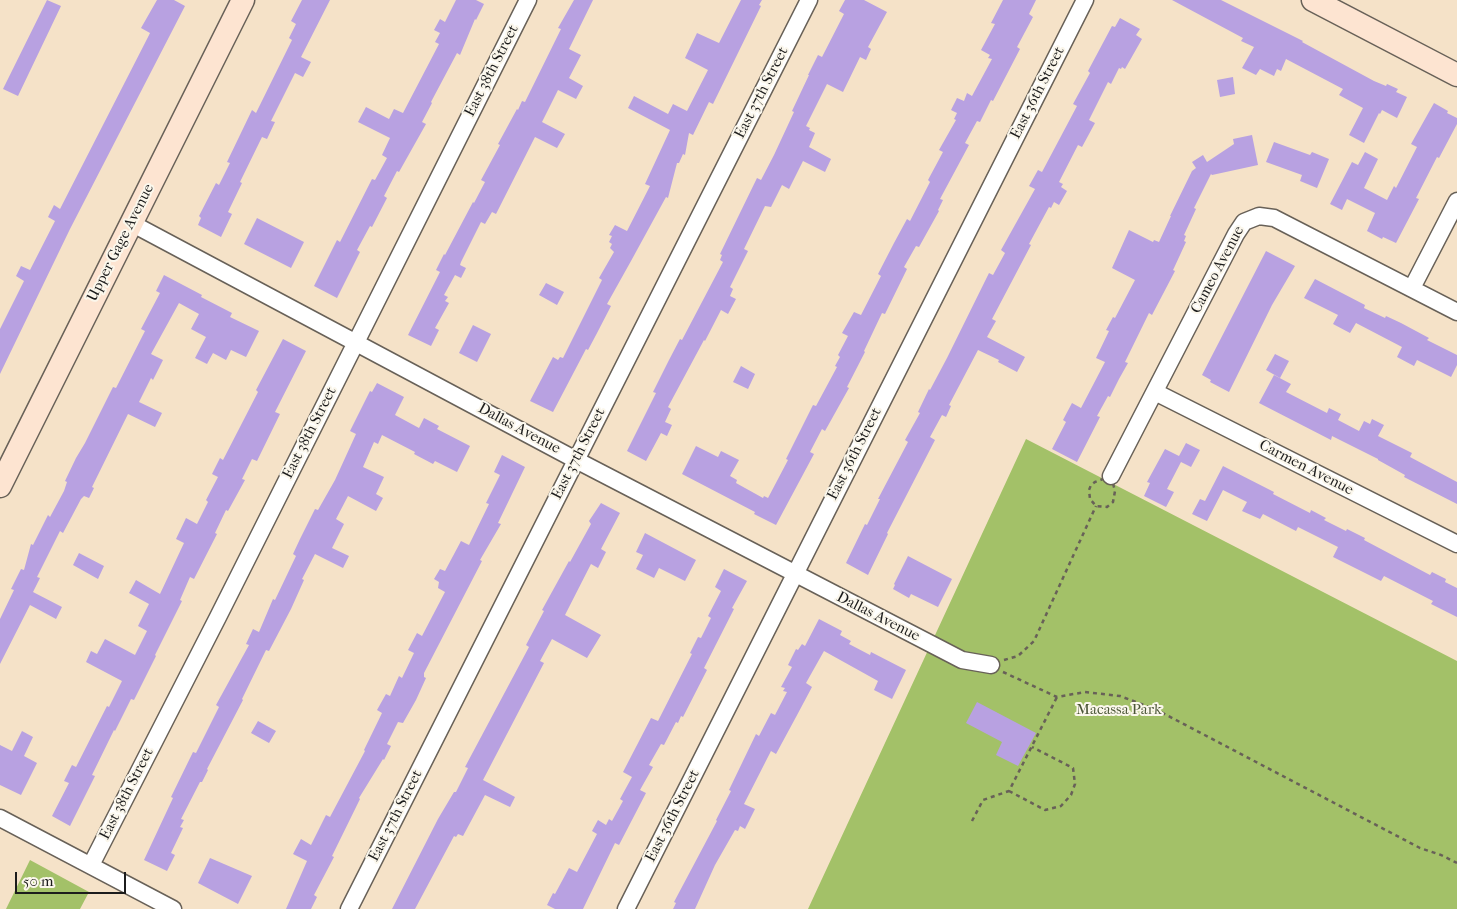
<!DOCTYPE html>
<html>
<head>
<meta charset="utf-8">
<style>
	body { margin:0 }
	#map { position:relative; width:1457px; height:909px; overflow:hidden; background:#f5e2c8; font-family:"IM FELL French Canon",serif }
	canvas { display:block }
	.scale { position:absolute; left:15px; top:872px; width:111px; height:22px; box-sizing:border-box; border:2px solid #1c1c1c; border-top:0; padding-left:6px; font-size:15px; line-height:18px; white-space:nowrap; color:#1c1c1c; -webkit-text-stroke:4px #fbf7ec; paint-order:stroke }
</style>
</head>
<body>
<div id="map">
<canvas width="1457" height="909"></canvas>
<div class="scale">50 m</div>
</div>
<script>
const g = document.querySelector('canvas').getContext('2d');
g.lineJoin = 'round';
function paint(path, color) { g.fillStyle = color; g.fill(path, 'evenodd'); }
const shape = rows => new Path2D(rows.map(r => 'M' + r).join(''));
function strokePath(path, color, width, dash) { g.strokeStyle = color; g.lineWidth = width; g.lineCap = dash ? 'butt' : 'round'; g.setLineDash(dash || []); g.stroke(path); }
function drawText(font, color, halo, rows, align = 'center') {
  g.font = font + ' "IM FELL French Canon",serif'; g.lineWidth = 4; g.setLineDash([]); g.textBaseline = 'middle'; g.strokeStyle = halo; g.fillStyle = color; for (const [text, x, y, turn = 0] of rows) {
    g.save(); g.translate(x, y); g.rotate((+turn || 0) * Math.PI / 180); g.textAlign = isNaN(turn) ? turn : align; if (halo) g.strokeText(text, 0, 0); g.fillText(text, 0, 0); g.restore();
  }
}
paint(shape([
	[1026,439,1457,661,1457,909,808,909],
	[30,860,89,892,80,909,6,909]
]), '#a3c168');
paint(shape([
	[47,0,61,6,18,96,3,89],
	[157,0,174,0,185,6,70,229,0,374,0,329,24,281,16,276,21,266,30,270,55,221,48,217,54,205,60,209,147,39,150,33,141,28],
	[302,0,330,0,301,57,311,62,303,77,295,73,271,121,275,122,267,139,262,137,240,182,242,183,228,212,232,214,221,237,198,225,201,218,199,216,216,183,219,185,230,163,227,162,252,110,256,113,292,40,289,38,296,24,291,21],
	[456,0,476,0,484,4,476,20,475,19,460,55,457,53,431,102,432,103,422,122,426,124,399,172,397,171,384,196,387,198,372,227,370,226,357,250,360,252,337,298,314,286,337,240,340,242,372,179,375,180,387,158,382,155,390,138,358,122,366,107,389,119,394,109,403,113,439,44,435,42,440,33,434,30,440,19,445,22],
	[574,0,593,0,569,49,581,55,569,78,583,86,576,99,558,90,542,122,565,134,557,148,535,137,496,214,492,212,485,224,481,222,461,262,460,265,466,268,461,278,455,275,444,295,448,297,445,301,449,303,435,328,439,330,431,346,408,335,440,272,436,270,444,254,445,255,473,202,474,203,485,182,481,180,500,145,498,144,517,109,518,110,522,101,525,102,561,29,558,28],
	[741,0,762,0,759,5,761,6,713,104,709,102,693,135,689,133,685,155,683,154,679,163,677,163,668,198,666,197,631,261,607,304,611,306,596,335,588,350,586,349,553,412,530,401,553,357,558,360,560,357,563,358,602,280,599,278,614,252,610,248,612,244,609,242,612,236,609,235,615,225,627,231,650,186,645,184,670,130,628,108,634,96,668,114,673,104,687,111,708,70,685,58,697,33,719,43],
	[845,0,864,0,887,12,868,47,871,49,866,60,860,57,843,92,827,84,806,126,810,128,809,130,815,133,809,147,831,159,825,172,803,161,789,189,782,185,771,207,765,206,744,249,748,251,730,287,733,289,730,296,736,299,728,314,721,310,705,341,704,340,668,407,671,409,665,422,672,425,667,436,661,433,646,461,627,451,656,393,653,392,669,360,680,339,682,340,723,262,720,260,722,255,720,254,757,178,761,180,774,155,794,112,792,111,809,75,808,75,818,55,822,57,844,14,839,11],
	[1003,0,1036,0,1029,14,1033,17,1017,47,1020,49,993,101,991,100,980,122,977,121,965,143,969,145,940,199,943,200,938,210,939,211,919,247,916,246,904,267,907,269,885,314,882,313,864,351,865,352,847,387,849,388,825,431,822,429,810,452,814,454,776,525,754,514,755,512,682,474,696,446,718,457,721,451,739,460,730,476,737,480,736,483,763,498,764,496,768,498,788,460,786,459,813,405,816,406,837,367,835,366,840,357,838,355,848,336,842,333,854,312,861,315,881,276,878,274,894,243,907,219,910,221,930,182,928,180,943,152,939,150,956,120,954,119,957,113,951,110,957,98,964,101,967,93,972,96,992,59,988,58,990,55,981,50,995,24,991,23],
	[1172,0,1221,0,1303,41,1302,42,1374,81,1386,86,1387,84,1398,89,1396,92,1407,97,1397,118,1382,110,1380,114,1379,113,1364,143,1349,135,1363,108,1339,95,1343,89,1286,59,1281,71,1277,69,1274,76,1260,69,1256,75,1242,68,1254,47,1241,41,1243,38],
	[1120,18,1140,29,1136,35,1142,39,1125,69,1122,67,1121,69,1119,68,1111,84,1108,82,1089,120,1095,123,1082,147,1078,145,1059,182,1063,184,1061,187,1067,191,1059,205,1054,202,1051,208,1049,207,1029,244,1031,245,992,319,996,321,987,337,1025,357,1017,372,998,362,999,360,978,350,949,405,951,406,946,417,942,415,930,437,935,440,887,533,888,534,868,575,846,563,865,524,867,525,880,499,878,499,908,442,905,440,920,413,918,412,929,389,930,390,947,358,989,273,993,275,1005,253,1001,250,1035,189,1029,186,1038,170,1042,172,1077,106,1073,104,1090,73,1088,71,1112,26,1115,27],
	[1233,77,1235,94,1220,97,1217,80],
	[1434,103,1448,111,1447,113,1457,118,1457,124,1439,158,1437,157,1416,198,1419,199,1396,243,1383,237,1382,239,1367,231,1375,213,1347,199,1342,210,1330,204,1352,162,1358,165,1365,152,1378,159,1364,188,1387,200,1394,186,1396,188,1417,147,1411,144],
	[1252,135,1258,165,1212,175,1211,174,1194,208,1196,209,1184,235,1186,236,1184,241,1186,242,1174,268,1173,270,1175,271,1152,315,1149,313,1125,362,1128,363,1119,379,1110,397,1108,396,1097,416,1100,417,1077,462,1052,449,1066,422,1063,420,1072,403,1081,408,1105,362,1096,358,1109,331,1106,330,1113,317,1115,318,1135,280,1112,268,1129,230,1153,242,1154,240,1159,242,1171,216,1170,216,1192,171,1196,168,1192,162,1203,155,1207,162,1234,144,1233,139],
	[1274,142,1310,155,1312,152,1329,159,1317,188,1300,181,1302,175,1266,162],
	[257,218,304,242,291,268,244,244],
	[1266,251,1295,266,1272,305,1229,392,1210,382,1211,380,1202,375],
	[164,275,202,295,201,297,232,313,230,317,259,331,246,357,231,350,226,360,213,353,207,364,195,358,206,337,191,329,199,314,179,303,151,354,163,360,153,380,151,378,139,402,162,413,155,427,128,414,92,487,94,488,89,498,84,496,81,499,63,533,60,531,37,577,40,578,33,592,62,607,56,619,30,605,0,664,0,619,14,590,11,589,21,569,24,570,31,544,33,545,48,515,50,517,64,491,67,482,65,481,76,458,85,443,113,387,116,388,145,331,141,329,160,293,156,291],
	[1315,279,1365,305,1364,308,1385,318,1386,316,1401,323,1429,338,1427,340,1457,355,1457,365,1451,377,1417,360,1414,366,1397,357,1402,347,1356,323,1350,333,1333,324,1338,315,1304,298],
	[546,283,564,292,557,305,539,295],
	[473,325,491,334,477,362,459,353],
	[283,339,306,351,275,412,280,414,257,461,252,459,242,479,245,480,228,511,226,510,215,533,217,534,194,579,190,577,180,600,182,601,155,655,156,656,134,700,131,699,115,731,114,730,92,775,95,776,70,826,52,816,69,783,64,781,72,765,76,767,107,706,109,707,122,681,86,662,91,651,97,654,105,639,135,655,147,631,138,626,149,604,129,593,136,580,160,594,184,543,176,539,186,518,197,524,208,502,206,500,218,477,212,474,220,458,223,460,258,392,256,390],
	[1275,354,1289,361,1280,378,1266,370],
	[741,366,755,374,748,389,733,382],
	[1274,375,1291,384,1286,392,1327,413,1329,408,1341,414,1338,420,1359,431,1364,421,1370,424,1372,419,1384,425,1378,436,1412,453,1410,457,1457,482,1457,504,1404,477,1405,475,1378,460,1378,459,1332,436,1331,440,1259,403],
	[377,383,404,397,395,415,419,428,424,418,439,426,437,429,470,446,457,472,435,461,433,464,414,454,415,452,382,435,378,444,374,442,363,467,384,477,376,494,383,498,376,511,348,496,336,519,344,524,332,548,349,556,343,568,315,554,302,579,304,580,291,609,269,651,266,650,242,699,243,700,207,769,208,770,202,782,200,782,181,819,184,820,180,827,183,828,171,853,175,855,167,871,144,860,173,798,171,797,193,752,196,753,219,707,216,705,249,645,246,644,253,629,259,632,273,599,275,600,296,556,293,554,300,539,315,509,318,510,335,480,356,434,350,431,370,391,372,392],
	[1186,443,1200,450,1191,467,1181,462,1167,489,1174,492,1166,507,1144,496,1150,483,1147,482,1165,449,1179,456],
	[502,455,525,467,498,523,501,524,480,560,482,561,424,673,424,677,426,678,416,700,403,723,398,722,387,744,391,746,384,760,383,759,359,798,360,799,332,856,334,857,314,895,317,897,311,909,286,909,307,861,293,854,301,839,311,845,326,815,330,817,365,751,364,750,382,713,377,710,386,694,390,696,399,676,402,678,414,653,408,650,417,633,422,636,445,592,438,588,439,582,434,579,440,569,445,571,461,541,469,545,489,504,486,503,500,475,494,472],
	[1223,466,1274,492,1273,494,1310,513,1311,510,1326,518,1324,520,1346,531,1347,529,1365,538,1364,540,1430,575,1432,572,1446,579,1445,582,1457,588,1457,617,1431,604,1433,601,1384,576,1381,581,1333,557,1338,547,1298,527,1296,531,1263,514,1260,519,1242,511,1247,502,1223,490,1207,521,1192,514,1200,499,1205,501],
	[601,503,620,513,601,549,606,552,598,568,591,564,565,615,601,635,587,658,552,639,540,661,544,663,483,780,515,797,510,807,485,795,463,836,458,834,456,837,454,836,415,909,392,909,438,819,454,792,456,792,468,768,465,767,529,647,526,645,544,611,542,610,569,561,570,562,591,524,589,521],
	[645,533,696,560,685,581,659,568,654,578,636,569,643,555,636,552],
	[79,553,104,566,98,579,73,565],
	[908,556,952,579,938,607,911,594,909,598,893,589,895,585,894,584],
	[724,569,747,581,732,608,734,609,704,668,707,670,683,717,681,716,678,723,676,722,664,745,661,744,649,765,653,767,640,790,646,793,619,845,615,843,583,909,555,909,547,905,553,893,555,894,569,868,577,872,597,834,592,831,598,820,606,825,609,819,612,821,623,801,620,799,632,777,623,772,651,718,658,721,692,654,690,653,698,637,701,638,711,618,708,616,721,591,715,587],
	[819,619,842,631,840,635,851,641,849,644,870,655,871,652,906,670,892,699,874,690,878,681,824,651,806,683,812,687,796,717,776,754,771,751,744,804,755,809,745,829,740,826,738,831,735,830,715,865,695,909,673,909,676,903,674,902,717,821,716,820,731,791,729,790,756,734,759,736,771,713,775,715,787,692,783,691,785,688,781,687,792,667,788,665,796,649,798,650,802,644,805,646],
	[977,702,1036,733,1018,766,996,755,1002,742,966,723],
	[258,721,276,731,269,743,251,733],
	[22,731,33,737,24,756,37,763,21,795,0,785,0,745,12,751],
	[210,858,252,876,238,904,198,883]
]), '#b8a1e1');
const minor = shape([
	[131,223,576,460,962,660,991,665],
	[1412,288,1457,201],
	[1155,392,1457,544],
	[1111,476,1236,234,1244,222,1259,216,1274,218,1457,312],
	[0,818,173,909],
	[91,865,217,619,528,0],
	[349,909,809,0],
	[626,909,1085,0]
]);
const secondary = shape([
	[1313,0,1457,75],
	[0,486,243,0]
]);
strokePath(minor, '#686158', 19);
strokePath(secondary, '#686158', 25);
strokePath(shape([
	[1111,476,1115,491,1113,502,1107,507,1096,506,1090,499,1089,490,1091,485,1095,482,1111,476],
	[1004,660,1018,656,1034,641,1096,506],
	[1003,672,1057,697,1085,692,1120,696,1157,710,1420,848,1441,855,1457,863],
	[1009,791,1045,810,1061,806,1071,795,1075,784,1073,768,1032,747],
	[972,821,983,800,1009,791,1057,697]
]), '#686158', 2.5, [4, 4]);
strokePath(minor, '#fff', 16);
strokePath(secondary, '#fde4d1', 22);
drawText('15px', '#1c1c1c', '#fbf7ec', [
	["East 38th Street",492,71,-63],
	["East 37th Street",762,93,-63],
	["East 36th Street",1038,93,-63],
	["Upper Gage Avenue",121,243,-63],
	["Cameo Avenue",1218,270,-62],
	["Dallas Avenue",519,429,28],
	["East 38th Street",310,433,-63],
	["East 37th Street",579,454,-63],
	["East 36th Street",855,454,-63],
	["Carmen Avenue",1306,468,27],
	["Dallas Avenue",878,617,27],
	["East 38th Street",127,794,-63],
	["East 37th Street",396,816,-63],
	["East 36th Street",673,816,-63]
]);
drawText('15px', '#4b5637', '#fbf7ec', [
	["Macassa Park",1119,710]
]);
</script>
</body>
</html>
